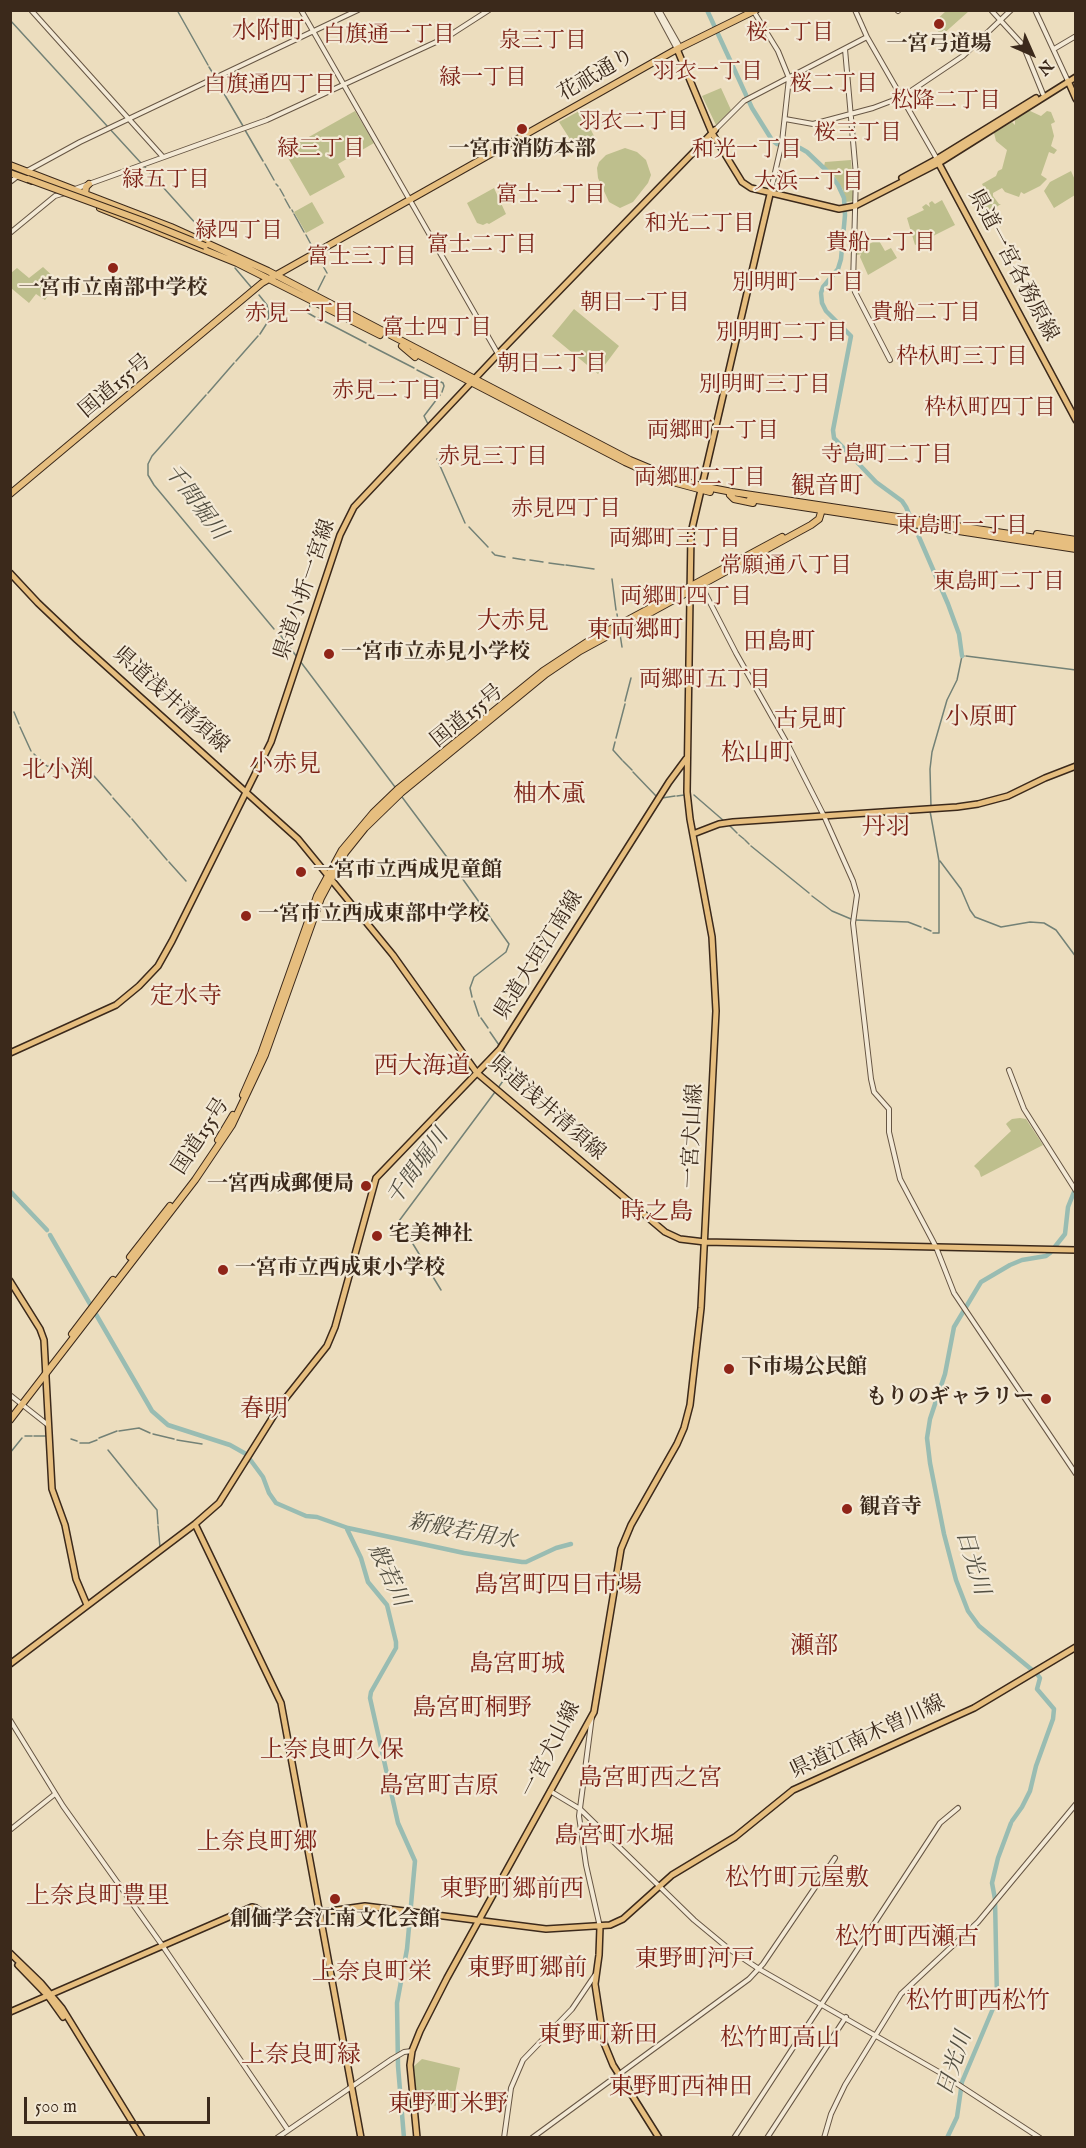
<!DOCTYPE html>
<html>
<head>
<meta charset="utf-8">
<style>
	body { margin:0 }
	#map { position:relative; width:1086px; height:2148px; overflow:hidden; background:#ecddbe; font-family:"IM FELL English",serif }
	canvas { display:block }
	.frame { position:absolute; inset:0; border:12px solid #3b291b; pointer-events:none }
	.north { position:absolute; left:1002px; top:24px; width:60px; height:60px; -webkit-text-stroke:4px #f3e9d5; paint-order:stroke; rotate:135deg; font-size:16px; font-weight:700; line-height:24px; text-align:center; color:#3b291b }
	.north::after { content:''; display:block; margin:auto; width:21px; height:27px; background:#3b291b; clip-path:polygon(50% 0,100% 100%,50% 72%,0 100%) }
	.scale { position:absolute; left:24px; top:2097px; width:186px; height:27px; box-sizing:border-box; border:3px solid #3b291b; border-top:0; padding-left:8px; font-size:18px; line-height:21px; white-space:nowrap; color:#3b291b; -webkit-text-stroke:4px #f3e9d5; paint-order:stroke }
</style>
</head>
<body>
<div id="map">
<canvas width="1086" height="2148"></canvas>
<div class="frame"></div>
<div class="north">N</div>
<div class="scale">500 m</div>
</div>
<script>
const g = document.querySelector('canvas').getContext('2d');
g.lineJoin = 'round';
function paint(path, color) { g.fillStyle = color; g.fill(path, 'evenodd'); }
const shape = rows => new Path2D(rows.map(r => 'M' + r).join(''));
function strokePath(path, color, width, dash) { g.strokeStyle = color; g.lineWidth = width; g.lineCap = dash ? 'butt' : 'round'; g.setLineDash(dash || []); g.stroke(path); }
function drawText(font, color, halo, rows, align = 'center') {
  g.font = font + ' "IM FELL English","Noto Serif JP",serif'; g.lineWidth = 4.5; g.setLineDash([]); g.textBaseline = 'middle'; g.strokeStyle = halo; g.fillStyle = color; for (const [text, x, y, turn = 0] of rows) {
    g.save(); g.translate(x, y); g.rotate((+turn || 0) * Math.PI / 180); g.textAlign = isNaN(turn) ? turn : align; if (halo) g.strokeText(text, 0, 0); g.fillText(text, 0, 0); g.restore();
  }
}
paint(shape([
	[946,11,969,11,941,36,933,23],
	[721,88,731,110,716,125,702,96],
	[581,110,594,136,575,147,559,122],
	[1028,110,1041,116,1047,111,1051,112,1055,122,1051,124,1054,136,1051,146,1057,150,1054,154,1049,152,1041,175,1047,179,1040,186,1024,194,1021,192,1019,197,1005,192,1002,188,993,193,993,196,999,204,1001,204,984,215,982,208,988,201,988,195,982,184,996,176,998,171,1002,169,1007,150,996,141,994,133,1012,122,1015,125,1015,118],
	[355,111,374,143,338,164,345,177,310,196,284,151],
	[625,148,637,152,646,160,651,175,648,183,633,202,620,208,609,202,598,178,597,168,599,162,606,155],
	[851,160,854,201,846,202,843,190,833,174,824,166,825,162],
	[1071,171,1075,180,1075,195,1054,208,1044,191,1050,182],
	[494,188,506,214,489,224,487,223,483,225,477,223,467,203],
	[942,200,955,225,915,245,907,218,924,210,922,207,926,204,930,207,929,203,932,201,935,204],
	[312,202,324,223,306,233,294,212],
	[878,239,885,251,891,248,897,258,868,275,860,257,861,254,857,255,857,251,860,250,861,253,864,247],
	[43,267,58,281,45,300,36,294,29,303,11,288,11,273,17,268,29,278],
	[574,309,619,346,598,374,552,336],
	[1020,1118,1026,1119,1043,1145,981,1177,979,1171,974,1166,1011,1131,1006,1124,1008,1122,1012,1119],
	[422,2059,460,2068,452,2108,415,2103,414,2066]
]), '#bebf8d');
strokePath(shape([
	[177,10,208,65],
	[10,20,141,163],
	[209,67,214,75],
	[216,80,243,126],
	[245,130,263,161],
	[265,164,274,180],
	[144,166,206,235],
	[276,184,278,186],
	[280,189,284,196],
	[285,199,290,208],
	[292,210,293,212],
	[294,214,304,232],
	[306,235,314,250],
	[318,257,327,273],
	[235,268,251,287],
	[318,290,325,276],
	[259,295,267,305,269,315,267,323,260,334],
	[310,305,308,313,315,317],
	[318,318,366,343],
	[369,345,414,368],
	[236,361,258,336],
	[417,370,443,383,444,386,442,392],
	[208,393,234,363],
	[206,395,152,456,148,464,148,475,154,485,274,629],
	[428,424,424,416,440,395],
	[437,459,465,523],
	[469,527,488,547],
	[492,552,495,555,505,557],
	[513,558,525,560],
	[530,560,543,562],
	[549,563,564,565],
	[566,565,594,569],
	[612,579,616,610],
	[617,614,618,621],
	[278,632,297,657],
	[620,634,622,647],
	[966,656,1076,670],
	[300,661,395,787],
	[625,701,631,678],
	[14,712,19,724],
	[20,727,31,751],
	[616,738,625,704],
	[615,742,613,750,622,760],
	[34,754,47,766,57,768],
	[623,761,632,770],
	[60,768,92,774],
	[633,772,657,797],
	[94,776,111,795],
	[694,795,724,821],
	[677,796,684,795],
	[402,797,461,876],
	[113,798,130,817],
	[662,798,675,796],
	[931,807,930,769,932,752,947,700,957,680,962,656,964,656],
	[930,811,939,861,939,933,933,933],
	[132,819,148,838],
	[729,825,737,833],
	[739,835,744,839],
	[150,840,167,860],
	[745,840,749,844],
	[751,846,809,893],
	[940,861,961,889,970,910,975,917,1001,927,1030,922,1044,923,1056,930,1076,957],
	[169,862,186,881],
	[462,878,509,944,506,952,474,977,470,988,472,997],
	[812,896,832,911,851,919],
	[855,920,908,922,921,927],
	[924,928,931,931],
	[474,1001,479,1016],
	[481,1018,488,1028],
	[490,1032,499,1045],
	[503,1050,510,1063],
	[498,1088,510,1071,510,1066],
	[441,1290,399,1221,495,1092],
	[119,1431,139,1428,150,1433],
	[153,1434,174,1439],
	[25,1436,32,1436],
	[34,1436,47,1436],
	[99,1438,117,1431],
	[71,1439,77,1441],
	[177,1440,202,1444],
	[80,1443,89,1443,97,1440],
	[108,1450,137,1486],
	[10,1453,22,1438],
	[138,1487,157,1510,158,1524],
	[158,1526,160,1547]
]), '#738176', 1.5);
strokePath(shape([
	[707,10,752,108,772,140,777,144,800,148,807,152,829,173,838,185,844,198,845,215,841,259,838,269,823,287,821,293,822,303,826,311,851,336,833,430,834,438,876,482,902,501,906,507,948,604,959,634,962,656],
	[10,1191,47,1230],
	[50,1235,152,1411,168,1425,230,1445,246,1454,263,1477,269,1493,276,1503,306,1516,317,1517,348,1528,464,1553,522,1562,526,1562,556,1548,571,1544],
	[981,1282,954,1327,945,1374,930,1419,927,1438,930,1463,944,1534,956,1580,968,1611,979,1626,1037,1674,1040,1678,1037,1689,1054,1709,1053,1719,1036,1766,1030,1791,1022,1807,1012,1821],
	[981,1282,1010,1265,1022,1260,1046,1256,1050,1253,1065,1234,1068,1207,1076,1187],
	[347,1529,361,1558,368,1582,387,1605,396,1642,396,1648,371,1692,370,1698,398,1823,415,1861,407,1949,397,2003,398,2066,404,2138],
	[947,2138,957,2117,962,2082,997,1999,995,1899,992,1883,998,1858,1011,1823]
]), '#99bcb2', 4.5);
const minor = shape([
	[31,10,163,157],
	[301,10,498,354],
	[656,10,677,49],
	[659,10,680,47],
	[855,10,867,37,937,159],
	[991,10,1023,45,1043,94],
	[1035,10,1067,79],
	[898,11,899,10],
	[754,12,778,51,789,78,782,142,771,190],
	[845,49,856,175,853,284,855,292,890,360],
	[1054,49,1076,36],
	[785,119,813,124,873,108,902,97,963,56,1011,10],
	[715,130,744,101,867,37],
	[27,171,80,142,358,10],
	[10,182,18,176],
	[75,189,267,120,447,37,489,10],
	[10,233,55,196,65,193],
	[701,585,736,653,788,745,824,816,853,881,857,895,853,923,871,1079,874,1092,889,1109,889,1132,900,1179,936,1247,954,1293,1076,1474],
	[1009,1070,1024,1109,1076,1191],
	[10,1395,48,1425],
	[592,1716,579,1816,586,1865,600,1927],
	[10,1720,63,1806,162,1945,288,2130],
	[550,1791,580,1809,694,1920,729,1949,759,1969,939,2072,1040,2138],
	[10,1830,55,1794],
	[277,2138,392,2059,404,2052,412,2051],
	[504,2138,511,2088,523,2060,572,2009,595,1975],
	[532,2138,749,1979,763,1964,835,1858],
	[734,2138,940,1823,958,1808],
	[767,2138,846,2017],
	[824,2138,831,2114,845,2085,901,1994,978,1922,1076,1804]
]);
const major = shape([
	[677,49,712,133,742,182,751,188,839,209,855,206,939,163,1076,77],
	[1068,81,1076,99],
	[938,162,1076,420],
	[902,178,937,159,1036,98],
	[10,573,38,603,77,640,298,839,393,955,477,1073,665,1232,680,1239,705,1242,1076,1250],
	[693,834,719,824,733,822,957,807,978,804,1008,796,1045,778,1076,766],
	[10,1053,116,1005,139,986,158,966,172,941,271,742,340,535,354,507,498,354,715,130],
	[10,1281,40,1329,44,1340,52,1489,65,1525,76,1579,87,1605],
	[195,1524,281,1703,361,2138],
	[10,1664,195,1524,219,1503,281,1404,327,1346,335,1327,376,1178,500,1049,669,782,686,759],
	[600,1927,599,1955,595,1984,604,2043,613,2065,659,2138],
	[10,1953,41,1983,62,2008,142,2138],
	[18,1965,48,1996,63,2017],
	[10,2012,252,1907,256,1908,273,1919,365,1906,546,1929,610,1925,623,1919,672,1875,735,1837,793,1790,974,1708,1076,1647],
	[417,2138,410,2065,412,2051,420,2031,447,1978,594,1712,621,1549,631,1525,677,1444,684,1428,690,1405,701,1308,716,1011,712,937,690,819,687,792,691,533,771,190]
]);
const highway = shape([
	[10,165,171,227,268,271,630,460,666,475,701,486,732,492,1076,544],
	[10,173,32,181],
	[85,194,86,187,89,184],
	[100,208,237,263,380,335],
	[402,346,415,357],
	[413,352,625,462,665,480,710,492],
	[10,494,262,283,677,49,756,10],
	[730,495,734,499,753,503],
	[750,499,1076,549],
	[1037,534,1076,540],
	[243,1095,261,1054,317,896,342,850,373,813,399,788,543,671,587,642,782,537],
	[218,1140,233,1115],
	[130,1257,170,1206],
	[72,1334,113,1280],
	[10,1420,195,1180,232,1125,265,1055,321,898,345,853,365,828,401,793,546,674,580,651,811,525,819,519,823,506]
]);
strokePath(minor, '#675644', 6);
strokePath(major, '#3b291b', 8);
strokePath(highway, '#3b291b', 8);
strokePath(minor, '#f3e9d5', 4);
strokePath(major, '#e6be7f', 5);
strokePath(highway, '#e6be7f', 6);
const highwayBridge = shape([
	[28,179,143,221,205,246]
]);
strokePath(highwayBridge, '#3b291b', 8, []);
strokePath(highwayBridge, '#e6be7f', 6);
for (const [x, y, r, color] of [
	[939,24,6,"#8f2418"],
	[522,129,6,"#8f2418"],
	[113,268,6,"#8f2418"],
	[329,654,6,"#8f2418"],
	[301,872,6,"#8f2418"],
	[246,916,6,"#8f2418"],
	[366,1186,6,"#8f2418"],
	[377,1236,6,"#8f2418"],
	[223,1270,6,"#8f2418"],
	[729,1369,6,"#8f2418"],
	[1046,1399,6,"#8f2418"],
	[847,1509,6,"#8f2418"],
	[335,1899,6,"#8f2418"]
]) { const dot = new Path2D(); dot.arc(x, y, r, 0, 2 * Math.PI); g.fillStyle = color; g.fill(dot); strokePath(dot, '#f3e9d5', 2); }
drawText('bold 21px', '#3b291b', '#f3e9d5', [
	["一宮弓道場",939,46,"center"],
	["一宮市消防本部",522,151,"center"],
	["一宮市立南部中学校",113,290,"center"],
	["一宮市立赤見小学校",341,654],
	["一宮市立西成児童館",313,872],
	["一宮市立西成東部中学校",258,916],
	["一宮西成郵便局",354,1186,"right"],
	["宅美神社",389,1236],
	["一宮市立西成東小学校",235,1270],
	["下市場公民館",741,1369],
	["もりのギャラリー",1034,1399,"right"],
	["観音寺",859,1509],
	["創価学会江南文化会館",335,1921,"center"]
], 'left');
drawText('21px', '#3b291b', '#f3e9d5', [
	["花祇通り",597,76,-30],
	["県道一宮各務原線",1012,266,62],
	["国道155号",116,387,-40],
	["県道小折一宮線",306,590,-71],
	["県道浅井清須線",170,701,42],
	["国道155号",468,717,-39],
	["県道大垣江南線",540,956,-58],
	["県道浅井清須線",546,1109,41],
	["一宮犬山線",694,1136,-87],
	["国道155号",202,1137,-57],
	["県道江南木曽川線",868,1738,-25],
	["一宮犬山線",552,1750,-63]
]);
drawText('22px', '#7a1f14', '#f3e9d5', [
	["桜一丁目",790,34],
	["白旗通一丁目",389,36],
	["泉三丁目",543,42],
	["羽衣一丁目",708,73],
	["緑一丁目",483,79],
	["桜二丁目",834,85],
	["白旗通四丁目",270,86],
	["松降二丁目",946,102],
	["羽衣二丁目",634,123],
	["桜三丁目",858,134],
	["緑三丁目",321,150],
	["和光一丁目",747,151],
	["緑五丁目",166,181],
	["大浜一丁目",809,183],
	["富士一丁目",551,196],
	["和光二丁目",700,225],
	["緑四丁目",239,232],
	["貴船一丁目",881,244],
	["富士二丁目",482,246],
	["富士三丁目",362,258],
	["別明町一丁目",798,284],
	["朝日一丁目",635,304],
	["貴船二丁目",926,314],
	["赤見一丁目",300,315],
	["富士四丁目",437,329],
	["別明町二丁目",782,334],
	["枠杁町三丁目",962,358],
	["朝日二丁目",552,365],
	["別明町三丁目",765,386],
	["赤見二丁目",387,392],
	["枠杁町四丁目",990,409],
	["両郷町一丁目",713,432],
	["寺島町二丁目",887,456],
	["赤見三丁目",493,458],
	["両郷町二丁目",700,479],
	["赤見四丁目",566,510],
	["東島町一丁目",962,527],
	["両郷町三丁目",675,540],
	["常願通八丁目",786,567],
	["東島町二丁目",999,583],
	["両郷町四丁目",686,598],
	["両郷町五丁目",705,681]
]);
drawText('italic 22px', '#524e41', '#f3e9d5', [
	["千間堀川",194,503,53],
	["千間堀川",419,1168,-54],
	["新般若用水",462,1533,11],
	["日光川",971,1563,73],
	["般若川",387,1576,65],
	["日光川",956,2064,-72]
]);
drawText('24px', '#7a1f14', '#f3e9d5', [
	["水附町",268,33],
	["観音町",827,488],
	["大赤見",513,623],
	["東両郷町",635,632],
	["田島町",779,644],
	["小原町",981,719],
	["古見町",810,721],
	["松山町",757,755],
	["小赤見",285,766],
	["北小渕",58,772],
	["柚木颪",549,796],
	["丹羽",886,829],
	["定水寺",186,998],
	["西大海道",422,1068],
	["時之島",657,1214],
	["春明",264,1411],
	["島宮町四日市場",558,1587],
	["瀬部",814,1648],
	["島宮町城",517,1666],
	["島宮町桐野",472,1710],
	["上奈良町久保",332,1752],
	["島宮町西之宮",650,1780],
	["島宮町吉原",439,1788],
	["島宮町水堀",614,1838],
	["上奈良町郷",257,1844],
	["松竹町元屋敷",797,1880],
	["東野町郷前西",512,1891],
	["上奈良町豊里",98,1898],
	["松竹町西瀬古",907,1939],
	["東野町河戸",695,1961],
	["東野町郷前",527,1970],
	["上奈良町栄",372,1974],
	["松竹町西松竹",978,2003],
	["東野町新田",598,2037],
	["松竹町高山",780,2040],
	["上奈良町緑",301,2057],
	["東野町西神田",681,2089],
	["東野町米野",448,2106]
]);
</script>
</body>
</html>
